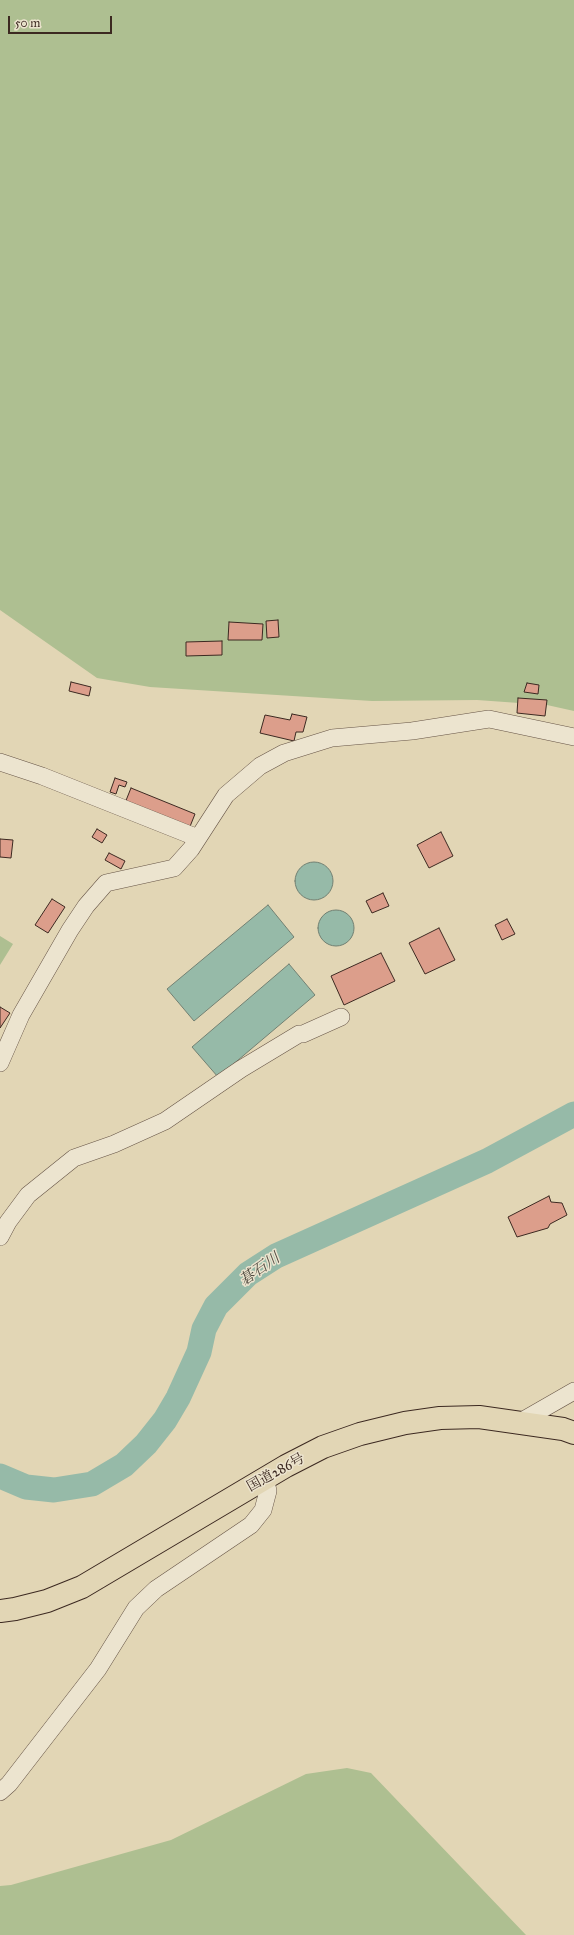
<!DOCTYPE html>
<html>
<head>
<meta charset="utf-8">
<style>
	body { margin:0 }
	#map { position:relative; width:574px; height:1935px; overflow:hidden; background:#e2d6b5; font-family:"IM FELL Great Primer",serif }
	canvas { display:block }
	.scale { position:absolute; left:8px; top:16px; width:104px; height:18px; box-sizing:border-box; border:2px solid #3c2921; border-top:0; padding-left:5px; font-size:12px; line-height:14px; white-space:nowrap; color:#3c2921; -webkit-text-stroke:3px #ece4cf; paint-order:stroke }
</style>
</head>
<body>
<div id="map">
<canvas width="574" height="1935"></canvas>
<div class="scale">50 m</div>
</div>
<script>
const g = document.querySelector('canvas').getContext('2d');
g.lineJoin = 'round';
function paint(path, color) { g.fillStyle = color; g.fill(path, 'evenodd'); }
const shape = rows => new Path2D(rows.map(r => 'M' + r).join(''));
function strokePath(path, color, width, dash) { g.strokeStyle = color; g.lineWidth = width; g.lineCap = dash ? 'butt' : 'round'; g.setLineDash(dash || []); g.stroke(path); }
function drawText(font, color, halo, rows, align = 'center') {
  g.font = font + ' "IM FELL Great Primer","Noto Serif JP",serif'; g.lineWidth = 3; g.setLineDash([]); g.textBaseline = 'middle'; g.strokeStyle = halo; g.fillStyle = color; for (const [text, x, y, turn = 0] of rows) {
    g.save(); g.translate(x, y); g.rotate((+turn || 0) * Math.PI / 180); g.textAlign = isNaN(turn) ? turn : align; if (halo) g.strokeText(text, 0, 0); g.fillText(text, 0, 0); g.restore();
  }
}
paint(shape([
	[0,0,574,0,574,711,547,705,477,700,372,701,150,687,97,678,0,610],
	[0,936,13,944,0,965],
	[347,1768,371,1773,526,1935,0,1935,0,1886,11,1885,171,1840,306,1774]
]), '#aebf91');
const water = shape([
	'295 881a19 19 0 1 1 38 0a19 19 0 1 1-38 0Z',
	[268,905,294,937,194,1021,167,989,268,905],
	'318 928a18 18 0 1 1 36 0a18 18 0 1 1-36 0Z',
	[289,964,315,995,218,1077,192,1047,289,964]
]);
paint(water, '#96baa8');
strokePath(water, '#728072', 1);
strokePath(shape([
	[0,1476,26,1487,54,1490,92,1484,124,1465,146,1444,165,1420,178,1398,199,1352,204,1329,216,1306,248,1274,276,1256,487,1161,574,1114]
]), '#96baa8', 25);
const building = shape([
	[278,620,279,637,267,638,266,621,278,620],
	[229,622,263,624,262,640,228,640,229,622],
	[222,641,222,655,186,656,186,642,222,641],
	[71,682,91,687,89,696,69,691,71,682],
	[527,683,539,685,538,694,524,692,527,683],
	[518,698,547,700,545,716,517,713,518,698],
	[292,714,307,717,303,732,296,732,294,741,260,733,265,715,290,720,292,714],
	[115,778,127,782,125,787,119,785,116,794,110,792,115,778],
	[131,788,195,814,189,829,125,803,131,788],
	[97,829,107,835,102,843,92,837,97,829],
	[441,832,453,856,429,868,417,845,441,832],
	[0,839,13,840,11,858,0,857,0,839],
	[109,853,125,861,121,869,105,860,109,853],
	[383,893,389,906,372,913,366,901,383,893],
	[52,899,65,907,48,933,35,925,52,899],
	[507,919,515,934,502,940,495,925,507,919],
	[439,928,455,960,425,974,409,943,439,928],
	[381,953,395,981,344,1005,331,976,381,953],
	[0,1007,10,1013,0,1028,0,1007],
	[549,1196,551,1202,562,1203,567,1215,550,1224,548,1228,517,1237,508,1217,549,1196]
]);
paint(building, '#dc9e8b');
strokePath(building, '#3c2921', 1);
const minor = shape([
	[0,762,42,776,198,838],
	[0,1063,21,1015,70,930,86,906,106,883,174,868,191,849,226,795,260,766,284,753,332,738,412,731,489,719,574,737],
	[0,1237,8,1222,28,1195,74,1158,114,1144,165,1121,241,1069,299,1034,303,1034,341,1017],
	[520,1422,574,1391],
	[0,1792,9,1784,98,1669,136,1608,156,1589,251,1525,263,1510,268,1491,265,1478]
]);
const highway = shape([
	[0,1611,15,1609,47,1601,82,1587,286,1466,323,1447,360,1434,405,1423,440,1418,479,1417,563,1429,574,1433]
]);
strokePath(minor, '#665446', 18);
strokePath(highway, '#3c2921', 24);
strokePath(minor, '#ece4cf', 17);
strokePath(highway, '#e2d6b5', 22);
drawText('14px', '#3c2921', '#ece4cf', [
	["国道286号",276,1473,-29]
]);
drawText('italic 15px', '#524d43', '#ece4cf', [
	["碁石川",260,1270,-35]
]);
</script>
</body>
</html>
